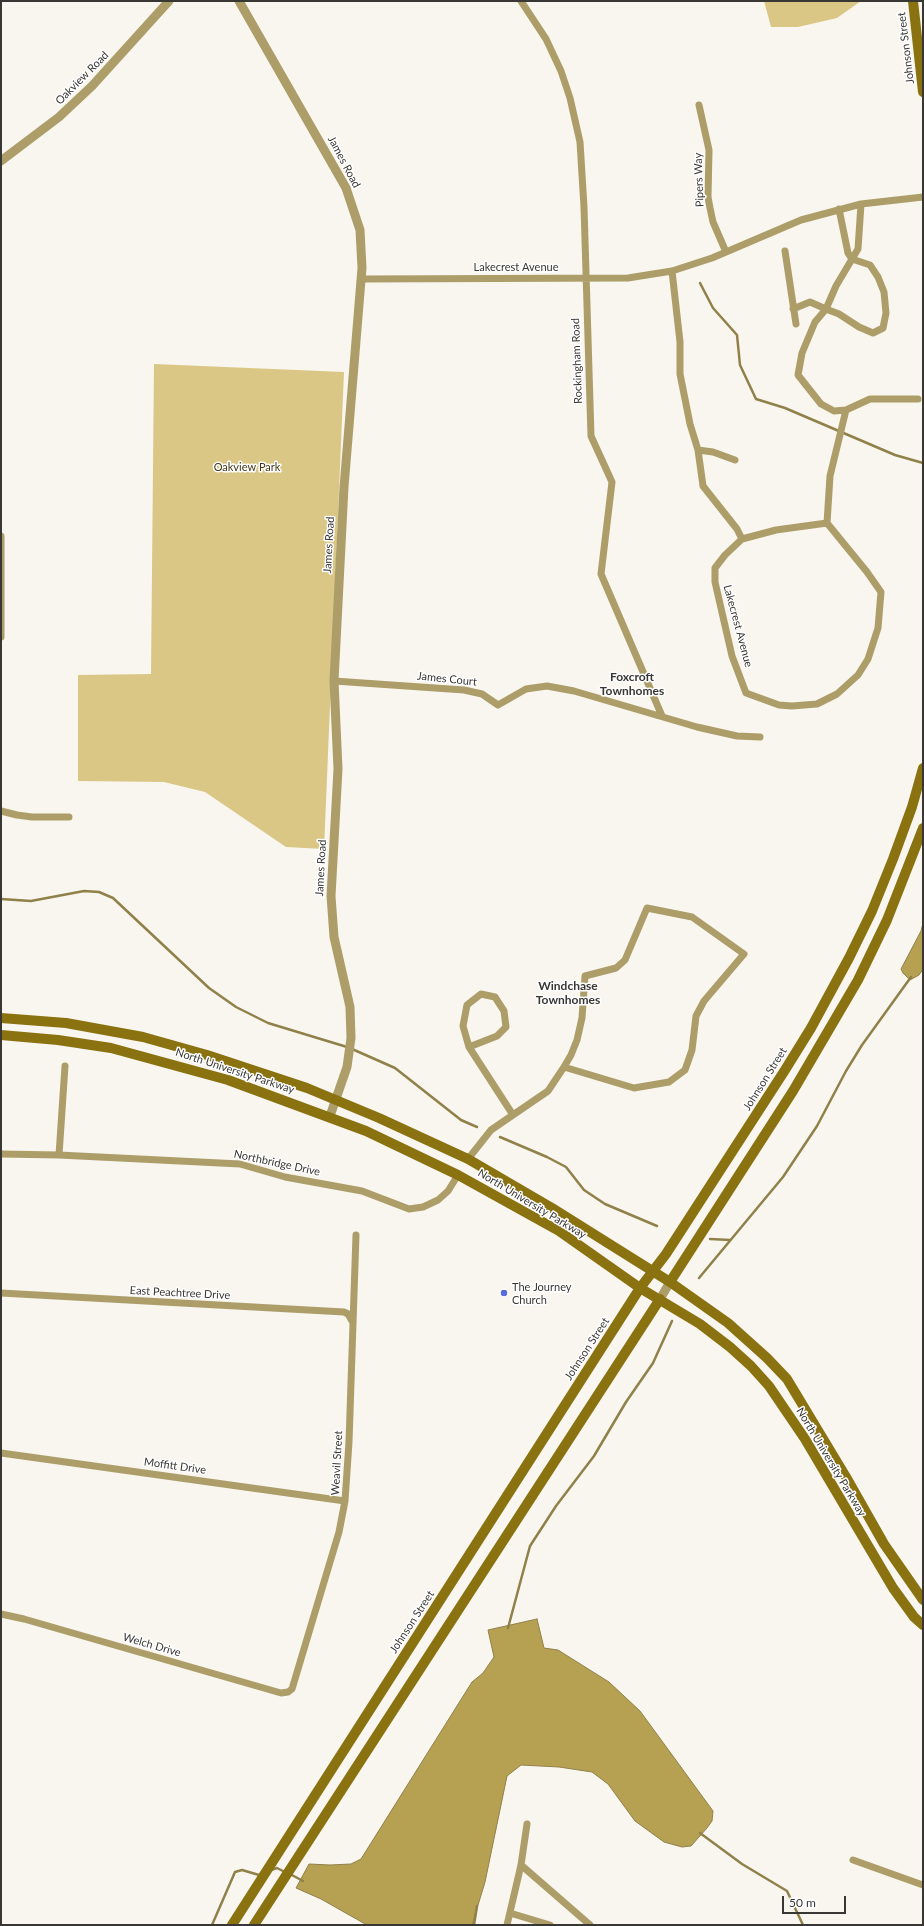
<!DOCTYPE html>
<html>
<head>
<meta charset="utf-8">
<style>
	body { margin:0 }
	#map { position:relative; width:924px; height:1926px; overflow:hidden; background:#f9f6ef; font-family:Lato,sans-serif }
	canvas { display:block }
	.frame { position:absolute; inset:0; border:2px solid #383734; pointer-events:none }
	.scale { position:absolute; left:782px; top:1896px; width:64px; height:18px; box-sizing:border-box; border:2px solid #383734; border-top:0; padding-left:5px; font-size:12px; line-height:14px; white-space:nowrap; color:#383734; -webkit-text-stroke:3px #fff; paint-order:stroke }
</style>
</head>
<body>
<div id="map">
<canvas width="924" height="1926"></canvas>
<div class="frame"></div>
<div class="scale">50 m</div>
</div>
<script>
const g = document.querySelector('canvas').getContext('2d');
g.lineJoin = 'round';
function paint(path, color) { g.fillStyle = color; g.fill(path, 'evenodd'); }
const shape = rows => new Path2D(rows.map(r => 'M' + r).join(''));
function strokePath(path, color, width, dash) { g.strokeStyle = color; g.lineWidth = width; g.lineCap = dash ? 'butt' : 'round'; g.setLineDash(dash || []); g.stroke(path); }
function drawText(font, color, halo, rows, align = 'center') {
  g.font = font + ' Lato,sans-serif'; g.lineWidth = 3; g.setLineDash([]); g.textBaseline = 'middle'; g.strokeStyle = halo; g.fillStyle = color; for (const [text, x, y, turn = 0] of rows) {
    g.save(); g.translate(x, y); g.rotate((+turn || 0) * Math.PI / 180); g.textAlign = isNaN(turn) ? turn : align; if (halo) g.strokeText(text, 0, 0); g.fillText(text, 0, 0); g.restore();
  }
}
paint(shape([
	[764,1,861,1,837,18,798,27,771,27],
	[154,364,344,372,324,849,286,847,205,792,164,782,78,781,78,675,151,674]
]), '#dac785');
const water = shape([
	[923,923,923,969,919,975,910,980,903,973,901,969,921,931,923,923],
	[537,1619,544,1648,558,1650,609,1682,640,1711,713,1811,712,1821,707,1828,691,1846,682,1847,664,1842,635,1821,608,1784,592,1772,559,1767,521,1765,507,1776,485,1882,472,1925,367,1925,321,1899,296,1888,309,1864,330,1865,351,1864,361,1859,472,1682,483,1673,494,1657,488,1630,537,1619]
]);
paint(water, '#b6a052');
strokePath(water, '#908049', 1);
strokePath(shape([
	[700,283,713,308,737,335,740,365,756,399,785,408,895,455,923,463],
	[1,899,31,901,84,891,99,892,113,898,209,988,236,1007,268,1023,347,1047],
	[352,1049,395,1068,461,1120,477,1127],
	[500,1137,547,1157,566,1167,584,1190,605,1204,657,1226],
	[710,1239,730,1240],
	[699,1278,783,1177,817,1126,846,1071,862,1045,911,977],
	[508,1628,530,1546,556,1506,594,1456,626,1402,653,1363,672,1321],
	[700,1833,742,1864,787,1891,803,1925],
	[271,1870,277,1868,285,1872],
	[290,1874,303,1881],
	[212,1925,235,1872,242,1870,259,1875],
	[474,1925,477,1906]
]), '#908049', 2.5);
strokePath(shape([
	[521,1,546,39,561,71,570,98,580,142,584,207,591,436,612,482,601,574,662,716],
	[699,105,709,150,708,197,710,208,713,222,726,252],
	[839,209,848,253,852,259,870,265,878,277,884,292,886,313,883,328,873,333,859,327,839,314,826,309,815,322,802,353,798,375,821,404,834,411,846,410],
	[785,251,796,324],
	[672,271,680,342,680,374,690,424,698,450,713,452,735,460],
	[361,279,628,278,672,271,712,258,801,220,861,204,923,197],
	[793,309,810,302,826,309,836,286,858,249,861,204],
	[698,450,703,486,737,529,742,539,725,555,715,568,715,582,732,656,746,693,779,705,792,706,817,704,837,694,858,675,868,659,878,628,881,592,867,572,827,523,776,530,742,539],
	[827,523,830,476,846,410,870,399,918,399],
	[1,536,1,637],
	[334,681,464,690,482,694,498,705,526,689,547,686,574,691,697,727,737,736,760,737],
	[1,811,17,815,32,817,69,817],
	[469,1047,497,1036,506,1027,504,1011,495,997,481,994,467,1005,463,1026,469,1047,513,1115],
	[1,1154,59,1155,240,1164,285,1177,362,1191,409,1209,423,1207,438,1200,448,1191,458,1175],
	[59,1155,65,1066],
	[468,1159,491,1130,548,1091,564,1067,571,1055,577,1040,582,1018,585,976,616,968,625,960,647,908,692,917,744,954,704,1001,696,1016,692,1050,685,1070,669,1082,634,1088,564,1067],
	[1,1293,344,1312,348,1314,352,1321],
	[1,1453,345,1501],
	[1,1614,24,1619,281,1693,288,1692,292,1689,339,1532,345,1501,349,1442,356,1235],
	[853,1860,923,1885],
	[521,1865,590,1925],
	[510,1913,550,1925],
	[507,1925,521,1865,527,1824]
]), '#ad9e69', 7);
strokePath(shape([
	[239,1,346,188,360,230,362,268,344,487,334,681,338,769,331,896,334,937,350,1007,351,1038,347,1067,330,1116],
	[1,161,59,117,92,86,169,1],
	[660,1299,670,1282]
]), '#ad9e69', 9);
strokePath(shape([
	[913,1,923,92],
	[1,1018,66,1023,143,1037,207,1055,307,1088,379,1118,468,1159,552,1208,670,1282,728,1323,767,1358,787,1379,846,1477,884,1544,923,1600],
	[1,1035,58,1040,111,1048,228,1080,366,1131,458,1175,559,1231,640,1288,700,1324,730,1347,751,1366,769,1386,805,1439,893,1588,914,1617,923,1625],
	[670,1282,793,1091,858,980,887,920,923,828],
	[232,1925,640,1288,666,1254,785,1070,811,1028,849,958,872,911,893,859,912,807,923,768],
	[254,1925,660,1299]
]), '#8a7210', 10);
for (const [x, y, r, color] of [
	[504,1293,4,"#586ae0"]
]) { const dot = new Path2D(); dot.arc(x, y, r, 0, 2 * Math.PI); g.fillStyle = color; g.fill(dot); strokePath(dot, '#fff', 1.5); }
drawText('11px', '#383734', '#fff', [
	["Johnson Street",906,48,-97],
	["Oakview Road",82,78,-45],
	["James Road",344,162,62],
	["Pipers Way",699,180,-92],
	["Lakecrest Avenue",516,267],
	["Rockingham Road",577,361,-92],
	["James Road",329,545,-87],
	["Lakecrest Avenue",738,626,75],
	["James Court",447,679,6],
	["James Road",321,868,-87],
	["North University Parkway",235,1071,18],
	["Johnson Street",765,1079,-58],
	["Northbridge Drive",277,1163,12],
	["North University Parkway",532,1204,31],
	["East Peachtree Drive",180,1293,3],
	["Johnson Street",587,1349,-57],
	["North University Parkway",831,1462,59],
	["Weavil Street",337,1463,-87],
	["Moffitt Drive",175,1466,8],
	["Johnson Street",412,1622,-57],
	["Welch Drive",152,1645,16]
]);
drawText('11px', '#423816', '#fff', [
	["Oakview Park",247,467]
]);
drawText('11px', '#383734', '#fff', [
	["The Journey",512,1287],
	["Church",512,1300]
], 'left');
drawText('bold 12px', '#383734', '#fff', [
	["Foxcroft",632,677],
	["Townhomes",632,691],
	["Windchase",568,986],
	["Townhomes",568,1000]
]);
</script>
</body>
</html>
